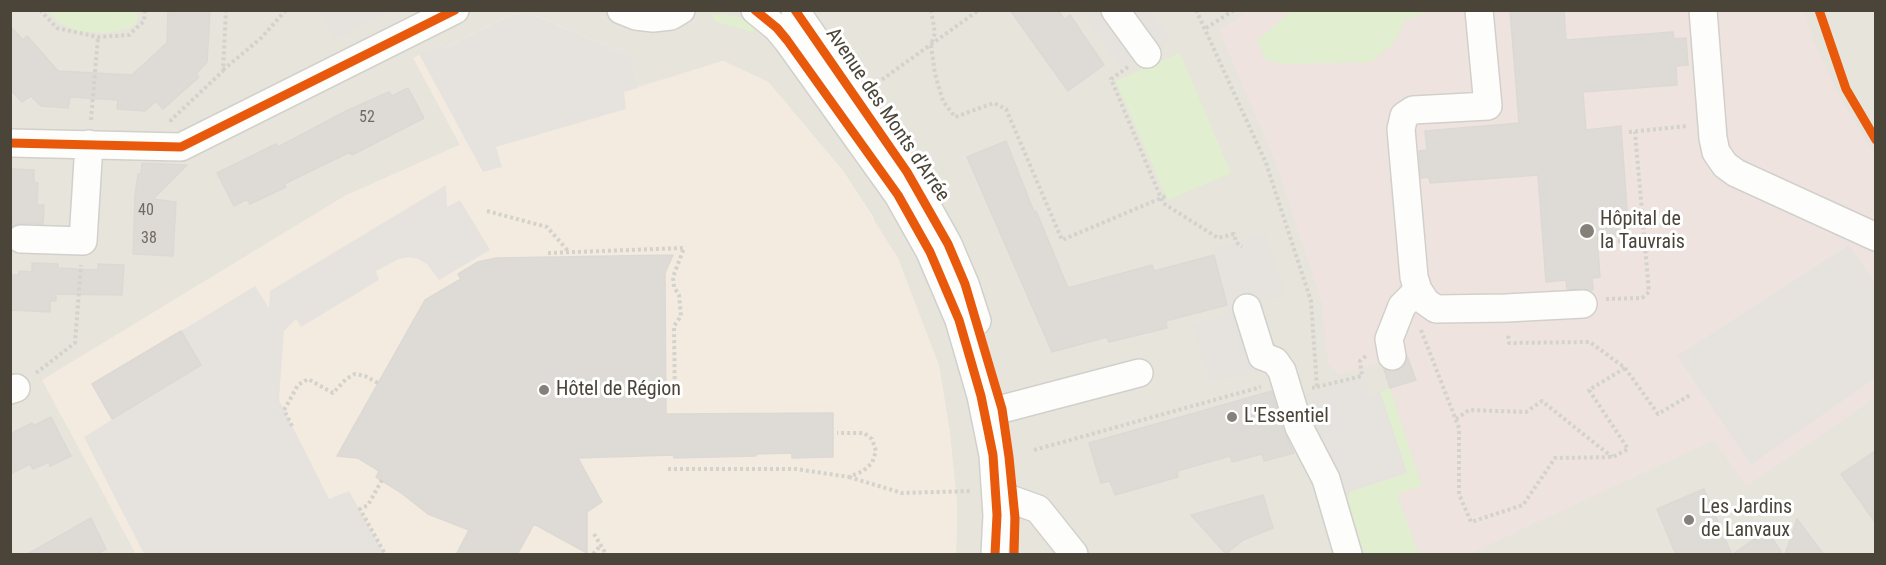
<!DOCTYPE html>
<html>
<head>
<meta charset="utf-8">
<style>
	body { margin:0 }
	#map { position:relative; width:1886px; height:565px; overflow:hidden; background:#f4f2ee; font-family:"Roboto Condensed",sans-serif }
	canvas { display:block }
	.frame { position:absolute; inset:0; border:12px solid #4b4439; pointer-events:none }
</style>
</head>
<body>
<div id="map">
<canvas width="1886" height="565"></canvas>
<div class="frame"></div>
</div>
<script>
const g = document.querySelector('canvas').getContext('2d');
g.lineJoin = 'round';
function paint(path, color) { g.fillStyle = color; g.fill(path, 'evenodd'); }
const shape = rows => new Path2D(rows.map(r => 'M' + r).join(''));
function strokePath(path, color, width, dash) { g.strokeStyle = color; g.lineWidth = width; g.lineCap = dash ? 'butt' : 'round'; g.setLineDash(dash || []); g.stroke(path); }
function drawText(font, color, halo, rows, align = 'center') {
  g.font = font + ' "Roboto Condensed",sans-serif'; g.lineWidth = 6; g.setLineDash([]); g.textBaseline = 'middle'; g.strokeStyle = halo; g.fillStyle = color; for (const [text, x, y, turn = 0] of rows) {
    g.save(); g.translate(x, y); g.rotate((+turn || 0) * Math.PI / 180); g.textAlign = isNaN(turn) ? turn : align; if (halo) g.strokeText(text, 0, 0); g.fillText(text, 0, 0); g.restore();
  }
}
paint(shape([
	[10,11,1875,11,1875,554,956,554,957,502,873,217,843,171,768,82,723,61,638,88,631,57,539,17,524,14,513,15,503,19,444,49,441,43,460,145,345,196,43,380,136,554,11,554]
]), '#e7e4dc');
paint(shape([
	[524,14,539,17,632,57,638,87,723,61,768,82,843,171,898,258,939,365,950,432,957,502,956,554,136,554,42,380,345,196,460,145,413,58,441,43,444,49,503,19,513,15]
]), '#f3ebdf');
paint(shape([
	[1249,10,1804,11,1812,37,1837,91,1875,155,1875,398,1746,487,1714,440,1469,554,1419,554,1397,494,1422,485,1382,362,1338,374,1328,365,1322,303,1275,160,1219,31]
]), '#eee3df');
paint(shape([
	[47,11,138,11,137,19,136,24,130,28,105,33,77,31,60,23],
	[1291,11,1291,10,1427,11,1416,18,1406,18,1394,43,1372,62,1288,64,1267,61,1257,41],
	[725,14,746,19,759,27,752,32,716,22,712,15],
	[1180,53,1231,173,1168,200,1116,81],
	[1390,388,1422,486,1397,494,1419,554,1364,554,1348,501,1350,491,1407,473,1380,392]
]), '#e1eecf');
paint(shape([
	[387,10,388,12,334,41,319,11],
	[1081,11,1150,11,1171,40,1139,64,1135,58,1121,68],
	[524,14,539,17,632,57,638,88,624,92,626,109,496,147,502,167,483,172,419,54,441,43,444,49,503,19,513,15],
	[446,185,447,207,460,200,490,250,439,280,427,264,418,259,409,257,399,259,376,271,379,280,301,327,296,319,284,331,279,400,329,499,349,491,384,554,144,554,84,437,201,365,181,331,255,286,269,308,270,291],
	[1265,233,1286,295,1246,306,1263,370,1210,383,1192,324,1229,314,1214,255,1214,248],
	[1849,245,1873,280,1875,279,1875,378,1751,465,1677,356],
	[1364,378,1369,395,1380,392,1407,473,1318,502,1287,399]
]), '#e6e3df');
const building = shape([
	[168,10,210,10,207,62,196,74,199,77,163,109,156,101,145,111,117,109,118,100,70,97,68,108,41,106,31,96,22,102,10,89,10,26,23,40,27,36,58,71,132,75,167,43,168,10],
	[1010,10,1058,10,1064,19,1070,15,1104,65,1068,91,1010,10],
	[1510,10,1564,10,1566,40,1673,32,1674,39,1686,38,1688,65,1676,66,1677,85,1583,92,1586,130,1621,126,1629,236,1597,238,1600,277,1592,278,1593,290,1567,289,1566,280,1546,282,1538,175,1430,183,1429,177,1421,178,1419,151,1427,150,1425,131,1519,123,1510,10],
	[408,88,424,118,352,155,350,152,284,184,286,187,250,204,247,199,234,206,217,173,276,144,278,147,346,111,389,92,392,96,408,88],
	[1006,141,1034,212,1036,211,1068,288,1152,265,1154,271,1214,255,1227,305,1166,321,1167,328,1109,342,1107,337,1052,352,967,157,1006,141],
	[142,163,187,165,153,199,176,202,173,256,133,254,135,196,138,174,141,174,142,163],
	[10,169,34,170,34,182,38,183,37,205,44,205,43,224,22,223,12,226,10,169],
	[673,255,665,273,666,414,833,413,833,457,792,458,792,453,756,454,756,456,674,458,673,455,578,458,602,502,587,512,587,553,534,524,517,555,456,555,469,530,428,514,400,492,376,477,379,471,358,458,337,456,425,300,461,279,458,274,478,262,496,258,673,255],
	[32,263,58,264,58,268,98,270,98,264,124,265,122,295,56,294,56,301,50,301,50,312,10,310,10,275,19,275,19,271,32,272,32,263],
	[181,331,201,365,112,419,92,384,181,331],
	[1407,356,1416,380,1390,388,1384,369,1394,372,1402,368,1407,362,1407,356],
	[1272,391,1284,432,1294,453,1264,461,1262,454,1232,462,1230,456,1177,471,1178,477,1115,495,1110,481,1101,483,1089,443,1272,391],
	[51,417,71,456,50,466,49,462,33,469,30,464,10,474,10,434,32,423,33,426,51,417],
	[1875,451,1875,522,1841,474,1875,451],
	[1704,489,1732,555,1676,555,1657,509,1704,489],
	[1263,495,1273,528,1243,540,1226,554,1191,515,1263,495],
	[91,518,106,549,95,555,26,555,91,518],
	[1797,519,1824,555,1785,555,1797,519],
	[1767,530,1783,555,1732,555,1767,530]
]);
paint(building, '#dedbd6');
strokePath(building, '#dcd9d4', 1.5);
const minor = shape([
	[621,10,636,16,653,18,671,16,681,10],
	[755,10,777,28,787,40,898,195,930,252,959,320,981,396,993,455,997,515,995,554],
	[795,10,907,172,929,210,948,244,965,284,977,321],
	[1115,10,1147,54],
	[1479,10,1488,106,1413,110,1404,116,1401,129,1414,277,1418,290,1426,302,1436,309,1506,308,1583,304],
	[1703,10,1713,138,1716,152,1725,165,1736,173,1876,237],
	[10,143,181,147,455,10],
	[21,239,83,241,89,144],
	[1247,308,1262,356,1275,361,1282,371,1299,427,1326,479,1348,554],
	[1392,356,1389,339,1402,306,1418,290],
	[10,390,16,388],
	[1002,409,1139,373],
	[1013,500,1038,509,1074,554]
]);
strokePath(minor, '#d2d0cb', 30);
strokePath(shape([
	[40,10,57,28,98,37,129,35,144,21,145,10],
	[931,10,935,33,931,45,935,74,943,101,955,117,994,103,1006,109,1062,240,1166,196],
	[1196,10,1266,163,1311,301,1317,387,1312,388],
	[1206,28,1234,10],
	[1128,67,1111,79,1163,203,1218,238,1234,234,1236,242,1242,247],
	[223,70,261,38,286,10],
	[877,83,979,10],
	[91,120,98,37],
	[171,122,171,120,223,71,226,10],
	[1629,132,1687,126],
	[487,211,547,227,569,252],
	[1599,237,1600,243,1645,239],
	[548,253,684,248,673,277,674,287,679,295,681,316,674,326,675,400],
	[1606,299,1642,298,1649,292,1635,132],
	[1421,330,1459,428,1459,494,1471,522,1523,505,1555,458,1613,457,1628,449,1589,390,1625,368,1590,342,1509,343,1508,333],
	[1625,368,1658,414,1690,395],
	[36,373,75,343,81,265],
	[1317,387,1362,376,1360,361,1367,355],
	[1456,419,1469,410,1526,412,1542,401,1612,457],
	[292,426,284,410,298,385,308,379,333,393,346,379,355,374,365,376,378,383],
	[1034,450,1261,387],
	[668,469,796,469,849,477,863,471,872,463,876,451,872,439,864,433,837,433],
	[849,477,902,493,971,491],
	[382,480,368,505,360,509,385,554],
	[594,534,606,554],
	[593,554,601,545]
]), '#d3d2cc', 4, [3, 3]);
strokePath(minor, '#fdfdfc', 27);
strokePath(shape([
	[755,10,777,28,787,40,898,195,930,252,959,320,981,396,993,455,997,515,995,554],
	[795,10,907,172,948,244,965,284,1002,409,1009,457,1015,518,1014,554],
	[1819,10,1846,89,1876,140],
	[10,143,181,147,455,10]
]), '#e8590c', 9);
for (const [x, y, r, color] of [
	[1587,231,8,"#868178"],
	[544,390,6,"#868178"],
	[1232,417,6,"#868178"],
	[1689,520,6,"#868178"]
]) { const dot = new Path2D(); dot.arc(x, y, r, 0, 2 * Math.PI); g.fillStyle = color; g.fill(dot); strokePath(dot, '#fff', 2); }
drawText('16px', '#706a61', null, [
	["52",367,118],
	["40",146,211],
	["38",149,239]
]);
drawText('20px', '#4b4439', '#fff', [
	["Avenue des Monts d'Arrée",887,115,56]
]);
drawText('20px', '#4b4439', '#fff', [
	["Hôpital de",1600,220],
	["la Tauvrais",1600,243],
	["Hôtel de Région",556,390],
	["L'Essentiel",1244,417],
	["Les Jardins",1701,508],
	["de Lanvaux",1701,531]
], 'left');
</script>
</body>
</html>
